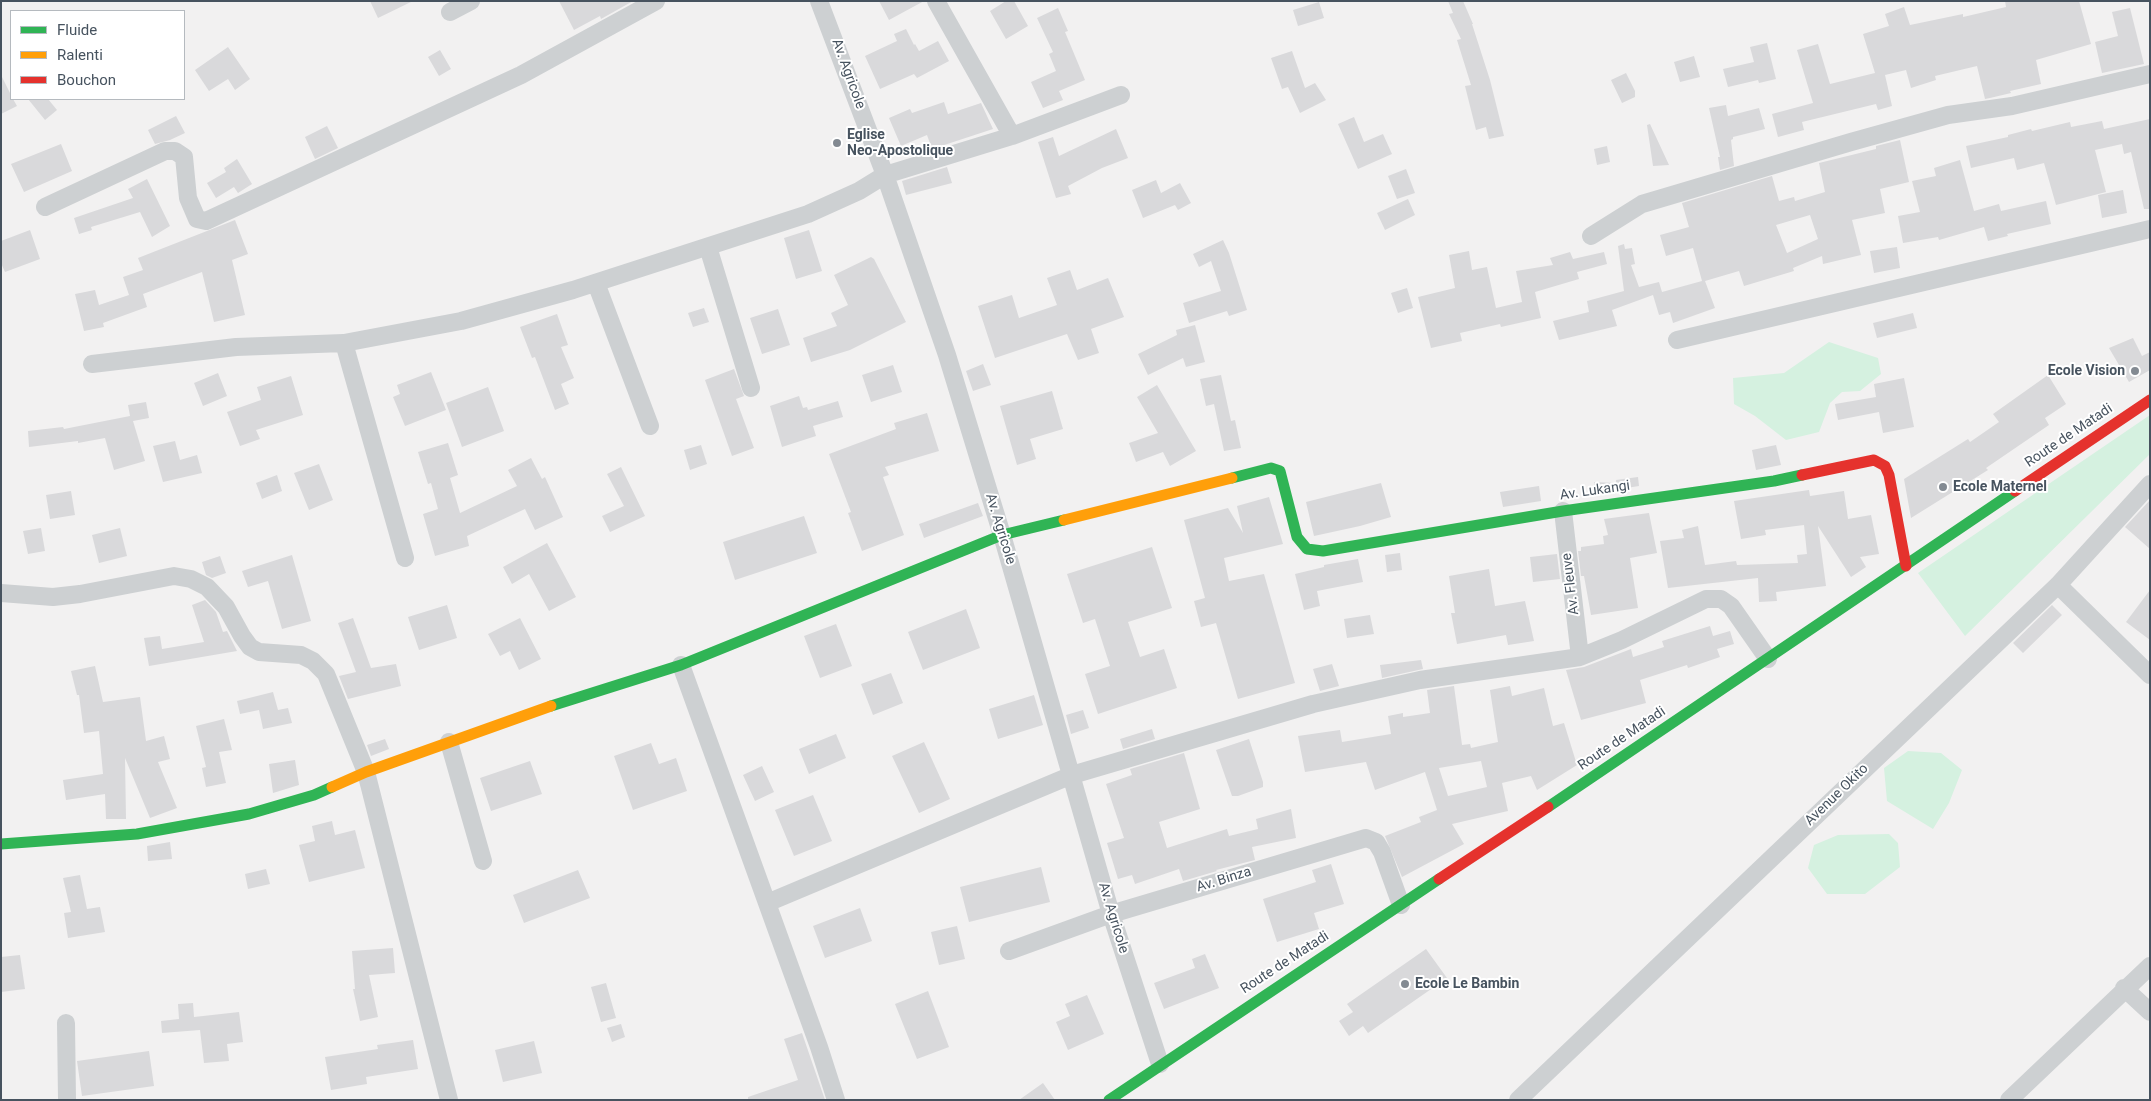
<!DOCTYPE html>
<html>
<head>
<meta charset="utf-8">
<style>
	body { margin:0 }
	#map { position:relative; width:2151px; height:1101px; overflow:hidden; background:#f2f1f1; font-family:Roboto,sans-serif }
	canvas { display:block }
	.frame { position:absolute; inset:0; border:2px solid #47535f; pointer-events:none }
	.legend { position:absolute; left:10px; top:10px; width:175px; height:90px; box-sizing:border-box; background:#fff; border:1px solid #b5babf; margin:0; padding:6px 9px; list-style:none; font-size:15px; color:#47535f }
	.legend li { display:flex; align-items:center; gap:10px; height:25px }
	.legend b { width:25px; border:1px solid #b5babf }
</style>
</head>
<body>
<div id="map">
<canvas width="2151" height="1101"></canvas>
<div class="frame"></div>
<ul class="legend">
<li><b style="height:6px;background:#30b455"></b>Fluide</li>
<li><b style="height:6px;background:#ff9f0a"></b>Ralenti</li>
<li><b style="height:6px;background:#e5322d"></b>Bouchon</li>
</ul>
</div>
<script>
const g = document.querySelector('canvas').getContext('2d');
g.lineJoin = 'round';
function paint(path, color) { g.fillStyle = color; g.fill(path, 'evenodd'); }
const shape = rows => new Path2D(rows.map(r => 'M' + r).join(''));
function strokePath(path, color, width, dash) { g.strokeStyle = color; g.lineWidth = width; g.lineCap = dash ? 'butt' : 'round'; g.setLineDash(dash || []); g.stroke(path); }
function drawText(font, color, halo, rows, align = 'center') {
  g.font = font + ' Roboto,sans-serif'; g.lineWidth = 4; g.setLineDash([]); g.textBaseline = 'middle'; g.strokeStyle = halo; g.fillStyle = color; for (const [text, x, y, turn = 0] of rows) {
    g.save(); g.translate(x, y); g.rotate((+turn || 0) * Math.PI / 180); g.textAlign = isNaN(turn) ? turn : align; if (halo) g.strokeText(text, 0, 0); g.fillText(text, 0, 0); g.restore();
  }
}
paint(shape([
	[1829,342,1878,358,1881,374,1860,391,1842,392,1830,403,1819,432,1786,440,1755,416,1734,404,1733,378,1784,373],
	[2150,415,2150,454,1965,636,1918,573],
	[1908,751,1941,753,1962,770,1949,803,1933,829,1887,801,1884,768],
	[1889,834,1898,843,1900,867,1865,894,1827,894,1808,868,1814,845,1838,835]
]), '#d5f1e0');
paint(shape([
	[370,1,413,1,378,18],
	[559,1,633,1,601,19,600,16,574,30],
	[879,1,924,1,889,20],
	[1006,1,1014,1,1028,26,1006,39,990,11],
	[1448,1,1463,1,1473,24,1472,24,1490,80,1504,136,1489,139,1486,127,1476,130,1465,86,1471,85,1457,40,1461,39,1449,14,1453,13],
	[2005,1,2079,1,2091,44,2036,60,2041,84,2010,91,2011,93,1990,98,1985,99,1977,66,1935,76,1936,80,1911,88,1906,70,1885,75,1892,106,1878,110,1876,104,1802,122,1804,130,1778,137,1772,114,1813,103,1797,50,1818,44,1830,84,1875,73,1863,34,1889,26,1885,14,1904,7,1910,25,1963,14,1963,17,2006,7],
	[1319,2,1324,18,1298,26,1293,10],
	[1058,8,1068,31,1065,32,1085,80,1059,91,1063,100,1043,108,1031,82,1056,71,1049,54,1053,52,1037,18],
	[2130,8,2144,64,2102,73,2095,42,2118,36,2112,12],
	[906,29,914,45,915,44,919,51,938,41,949,61,917,78,914,74,880,89,865,56,897,41,894,34],
	[1767,43,1776,79,1759,83,1758,80,1728,87,1723,69,1754,62,1750,47],
	[228,47,250,79,235,90,228,79,209,91,195,70],
	[440,50,451,69,439,76,428,57],
	[1292,51,1305,88,1315,83,1326,100,1300,113,1288,87,1282,89,1271,58],
	[1694,56,1700,77,1680,82,1674,62],
	[1626,73,1635,91,1635,97,1622,103,1611,80],
	[1,75,11,95,11,99,13,99,17,106,1,114],
	[28,99,48,99,57,110,45,120],
	[944,102,948,114,981,103,993,129,932,149,927,135,901,146,889,118,910,109,912,113],
	[1726,105,1728,116,1759,108,1765,129,1733,137,1733,139,1731,140,1734,166,1720,170,1718,157,1720,157,1709,108],
	[176,116,185,133,170,140,155,144,148,130],
	[1354,117,1364,142,1383,134,1392,154,1358,169,1338,124],
	[2150,119,2150,209,2144,209,2131,152,2124,154,2122,144,2095,150,2106,192,2056,205,2044,163,2017,170,2014,158,1971,168,1966,146,2008,137,2008,135,2031,129,2032,131,2070,122,2071,127,2102,121,2104,129],
	[1650,124,1669,165,1653,166,1647,125],
	[327,126,338,148,315,159,305,137],
	[1116,129,1128,158,1102,168,1068,186,1071,194,1056,198,1038,142,1053,137,1059,156],
	[1900,140,1909,182,1880,189,1885,213,1852,220,1861,255,1823,264,1822,256,1793,268,1794,271,1744,286,1739,271,1705,281,1715,308,1673,323,1670,312,1659,315,1653,295,1612,310,1617,326,1559,340,1553,321,1589,312,1587,301,1624,291,1618,246,1624,244,1625,249,1632,248,1635,264,1631,265,1639,287,1659,282,1662,292,1702,281,1693,248,1666,256,1660,235,1689,227,1682,203,1772,176,1779,201,1794,197,1795,201,1825,192,1819,163,1876,149,1876,146],
	[1810,215,1818,239,1787,253,1776,225],
	[61,144,72,171,24,192,11,164],
	[1607,146,1610,162,1597,165,1594,149],
	[237,159,252,184,238,193,234,187,216,198,207,183,226,172,224,168],
	[1960,160,1974,211,1999,204,2001,211,2046,201,2051,224,2007,234,2008,236,1988,241,1984,227,1939,240,1938,237,1903,243,1898,216,1920,212,1912,181,1936,176,1934,168],
	[947,167,952,183,906,195,902,181],
	[1406,169,1415,193,1397,199,1388,176],
	[147,179,170,226,152,237,140,212,91,227,92,230,79,234,74,218,133,198,128,189],
	[1156,180,1161,193,1180,183,1191,203,1178,210,1175,205,1143,218,1132,190],
	[2123,190,2127,213,2102,218,2098,195],
	[1408,199,1415,215,1385,230,1377,213],
	[235,220,248,254,232,260,245,315,214,322,202,272,143,294,147,307,103,323,104,327,84,331,75,294,95,290,99,305,129,295,123,277,143,270,138,258],
	[30,230,40,259,5,272,1,263,1,241],
	[809,230,822,271,796,279,784,238],
	[1223,240,1229,253,1247,310,1229,316,1227,311,1189,323,1183,303,1221,291,1211,261,1199,267,1193,254],
	[1897,247,1900,268,1874,273,1870,251],
	[1469,251,1472,270,1487,267,1496,308,1522,302,1516,271,1553,265,1550,258,1570,252,1573,259,1604,252,1607,264,1577,272,1579,279,1535,292,1541,318,1501,327,1500,324,1460,333,1462,341,1431,348,1418,297,1455,288,1449,255],
	[871,257,874,259,906,322,850,350,811,362,803,338,837,326,831,313,848,305,834,275],
	[1070,270,1077,290,1108,278,1124,317,1091,329,1099,353,1078,360,1067,334,995,358,978,306,1012,295,1019,318,1057,305,1047,278],
	[1407,288,1413,308,1398,313,1391,293],
	[704,308,709,322,693,327,688,313],
	[778,309,790,345,762,354,750,318],
	[1913,313,1917,328,1877,338,1873,323],
	[557,314,568,345,561,347,574,378,561,384,569,404,555,410,535,357,532,358,520,327],
	[1195,325,1205,362,1186,367,1183,358,1148,375,1138,354,1177,335,1176,330],
	[2133,338,2142,356,2150,352,2150,370,2129,382,2109,348],
	[983,364,991,385,973,391,966,371],
	[893,365,902,392,871,402,862,375],
	[734,369,744,396,736,399,754,448,732,456,705,380],
	[431,372,446,410,405,426,393,397,400,394,397,385],
	[218,373,227,396,203,406,194,383],
	[1221,375,1231,421,1235,420,1241,448,1224,451,1214,404,1206,406,1200,379],
	[2048,375,2066,404,2045,418,2049,425,1986,468,1988,470,1911,518,1904,479,1968,439,1970,442,1999,422,1993,414],
	[291,376,303,415,256,430,260,439,240,446,227,412,261,400,257,387],
	[1904,378,1914,427,1883,433,1879,412,1838,420,1835,404,1876,397,1874,384],
	[1157,385,1196,451,1170,466,1163,452,1136,462,1129,443,1158,433,1137,397],
	[488,387,504,431,462,447,446,403],
	[1052,391,1063,429,1030,439,1036,459,1017,465,1000,406],
	[799,396,803,408,807,407,808,410,838,401,843,417,813,426,816,436,782,447,770,406],
	[146,402,149,418,133,421,145,461,114,470,105,438,78,443,78,441,29,447,28,431,63,427,64,429,130,416,128,405],
	[927,413,939,451,885,467,889,475,883,477,904,535,862,551,848,513,851,512,829,454,896,429,894,423],
	[175,441,180,460,197,455,202,473,163,482,153,446],
	[448,443,458,475,450,478,460,513,517,486,508,470,531,458,542,479,545,477,563,517,535,530,525,509,467,536,469,546,435,556,423,514,438,509,431,483,428,484,418,452],
	[701,445,707,464,690,470,684,450],
	[1776,445,1781,465,1756,470,1752,450],
	[319,464,333,500,309,510,294,473],
	[621,467,645,516,610,532,602,516,624,506,607,474],
	[277,475,282,491,262,499,256,483],
	[1638,477,1639,486,1594,493,1594,482,1616,483,1616,480],
	[1381,483,1391,517,1360,526,1314,536,1306,502],
	[1539,486,1541,501,1503,507,1500,492],
	[1809,490,1810,496,1844,491,1848,519,1871,515,1879,554,1860,557,1866,567,1851,577,1818,526,1826,586,1776,592,1777,601,1759,602,1758,578,1668,588,1660,541,1684,538,1682,530,1698,526,1705,565,1736,561,1737,565,1798,563,1797,555,1807,554,1804,525,1765,530,1766,535,1741,539,1734,501],
	[71,491,75,515,50,519,46,495],
	[1269,497,1283,544,1224,558,1229,581,1264,574,1295,683,1238,699,1216,623,1201,627,1194,601,1205,598,1184,520,1228,508,1243,533,1237,506],
	[2150,500,2150,549,2125,527],
	[978,503,983,516,924,538,919,524],
	[1649,513,1657,553,1630,558,1638,608,1591,615,1584,576,1581,576,1578,551,1581,551,1581,547,1604,544,1603,536,1608,535,1604,519],
	[804,516,817,553,735,580,723,542],
	[41,528,45,551,28,554,23,531],
	[120,528,127,556,99,563,92,535],
	[547,543,576,597,549,611,529,574,512,584,503,567],
	[1152,547,1172,608,1128,622,1140,657,1164,649,1177,688,1098,714,1085,674,1110,666,1095,619,1083,623,1067,574],
	[1400,553,1402,570,1387,572,1385,555],
	[1557,554,1560,579,1533,582,1530,557],
	[292,555,311,621,282,629,268,581,248,587,242,571],
	[220,556,226,573,212,578,206,575,202,562],
	[1358,559,1363,582,1317,591,1320,606,1304,610,1295,574,1324,567,1324,565],
	[1489,569,1495,606,1525,601,1534,641,1508,645,1506,635,1457,644,1451,613,1455,613,1449,576],
	[2150,590,2150,640,2126,622],
	[205,600,216,612,223,632,227,631,237,651,149,666,144,638,160,636,162,649,204,642,192,605],
	[447,605,457,638,419,650,408,617],
	[2052,605,2062,615,2023,653,2013,643],
	[966,609,980,648,923,670,908,632],
	[1370,615,1374,634,1347,638,1344,619],
	[353,618,371,668,396,664,401,686,348,699,339,676,356,672,338,623],
	[520,618,541,659,519,670,510,651,500,656,488,634],
	[836,624,852,666,820,678,804,636],
	[1710,626,1713,636,1730,631,1734,644,1717,649,1720,657,1688,668,1687,665,1640,680,1646,703,1581,720,1566,670,1584,667,1631,649,1633,657,1664,647,1662,641],
	[1421,660,1423,669,1382,678,1380,665],
	[1332,664,1339,686,1320,691,1313,669],
	[95,666,103,702,140,697,146,741,164,736,170,759,158,762,177,808,150,818,125,758,126,819,106,819,105,794,66,800,63,780,103,774,99,731,84,733,79,695,77,695,71,671],
	[891,673,903,703,873,715,861,684],
	[1454,686,1462,745,1470,744,1471,748,1498,742,1490,690,1510,686,1512,696,1544,688,1553,726,1564,723,1577,765,1537,790,1531,776,1502,783,1508,811,1452,824,1464,844,1402,877,1385,836,1421,822,1419,817,1437,810,1425,772,1375,790,1366,762,1305,772,1298,736,1340,730,1342,742,1391,734,1388,716,1403,713,1403,717,1430,713,1427,690],
	[1481,761,1487,787,1448,796,1439,768],
	[273,692,278,710,288,708,292,723,263,729,259,710,240,714,237,701],
	[1034,695,1043,725,998,739,989,709],
	[1083,710,1089,728,1071,734,1066,715],
	[224,719,232,750,219,752,226,783,206,787,202,768,206,767,196,726],
	[1152,729,1155,739,1123,749,1120,739],
	[836,734,846,758,809,774,799,749],
	[385,739,389,749,371,756,367,745],
	[1249,739,1263,782,1263,787,1238,796,1232,796,1216,750],
	[924,742,950,799,919,813,892,756],
	[651,743,659,764,676,758,687,791,633,810,614,756],
	[1184,753,1200,809,1159,822,1167,848,1227,829,1229,836,1258,829,1256,819,1291,809,1296,838,1252,847,1255,860,1216,870,1217,871,1183,881,1179,869,1135,884,1132,875,1118,879,1107,843,1124,838,1106,784,1132,775,1130,769],
	[295,760,299,785,273,793,269,764],
	[530,761,542,794,491,811,480,778],
	[762,766,774,792,755,801,743,775],
	[813,795,832,841,794,856,775,810],
	[332,821,335,835,355,830,365,868,309,882,299,845,315,841,312,826],
	[170,842,172,859,148,861,147,846],
	[1331,864,1344,904,1314,913,1319,929,1277,942,1263,899,1316,882,1312,870],
	[1041,867,1050,902,969,922,960,887],
	[266,869,270,884,248,889,245,874],
	[578,870,590,898,524,923,513,895],
	[80,875,87,909,100,907,105,932,68,938,64,913,71,912,63,878],
	[860,908,872,941,825,958,813,926],
	[957,926,965,959,939,965,931,932],
	[393,948,395,973,369,975,378,1017,360,1021,353,989,355,989,352,951],
	[1426,949,1447,978,1368,1033,1363,1026,1349,1036,1339,1021,1353,1012,1347,1004],
	[1205,954,1219,988,1164,1009,1154,983,1195,968,1192,959],
	[20,955,25,989,1,992,1,957],
	[606,983,616,1018,601,1022,591,987],
	[928,991,949,1047,917,1059,895,1004],
	[1087,995,1104,1034,1068,1050,1056,1022,1070,1016,1065,1004],
	[193,1003,194,1017,239,1012,243,1042,227,1044,229,1061,204,1063,200,1030,162,1033,161,1021,179,1019,178,1004],
	[621,1024,625,1037,612,1042,607,1028],
	[802,1033,825,1100,748,1100,748,1097,798,1080,784,1039],
	[413,1040,418,1069,366,1077,367,1084,331,1090,325,1057,378,1049,377,1045],
	[534,1041,542,1073,503,1082,495,1050],
	[149,1051,154,1086,82,1096,77,1061],
	[1043,1083,1055,1100,1019,1100]
]), '#d9d9db');
strokePath(shape([
	[819,1,885,175,947,355,1002,535,1111,914,1160,1064],
	[936,1,1012,136],
	[450,12,471,1],
	[45,207,165,151,175,151,184,157,188,198,197,219,206,221,521,75,656,1],
	[1591,236,1642,204,1851,142,1948,115,2012,106,2150,74],
	[708,247,751,388],
	[596,283,650,426],
	[1677,340,2150,229],
	[344,343,405,558],
	[92,364,236,347,344,343,461,321,573,290,808,214,859,191,885,175,1012,136,1121,95],
	[1563,511,1580,657],
	[2058,585,2150,675],
	[1,593,53,597,80,594,174,576,191,579,207,587,226,607,242,636,250,647,259,652,301,655,313,661,326,674,366,772,449,1100],
	[681,665,819,1047,836,1100],
	[449,742,483,861],
	[767,903,1072,775,1313,704,1420,680,1580,657,1622,640,1706,599,1721,599,1731,606,1768,659],
	[1009,951,1111,914,1366,838,1376,842,1382,852,1401,905],
	[2124,988,2150,1012],
	[66,1023,67,1100],
	[1518,1100,2058,585,2150,484],
	[2009,1100,2150,966]
]), '#cdd0d2', 18);
strokePath(shape([
	[1232,478,1271,468,1280,471,1297,537,1307,549,1323,551,1563,511,1774,481,1802,475],
	[551,706,681,665,1002,535,1064,520],
	[1548,807,2015,491],
	[1,844,137,834,249,814,314,795,332,787],
	[1109,1100,1439,879]
]), '#30b455', 11);
strokePath(shape([
	[1064,520,1232,478],
	[332,787,366,772,551,706]
]), '#ff9f0a', 11);
strokePath(shape([
	[1802,475,1874,460,1885,466,1889,475,1906,566],
	[2015,491,2150,400],
	[1439,879,1548,807]
]), '#e5322d', 11);
for (const [x, y, r, color] of [
	[837,143,5,"#838a92"],
	[2135,371,5,"#838a92"],
	[1943,487,5,"#838a92"],
	[1405,984,5,"#838a92"]
]) { const dot = new Path2D(); dot.arc(x, y, r, 0, 2 * Math.PI); g.fillStyle = color; g.fill(dot); strokePath(dot, '#fff', 2); }
drawText('14px', '#47535f', '#fff', [
	["Av. Agricole",848,74,70],
	["Route de Matadi",2069,436,-34],
	["Av. Lukangi",1595,491,-8],
	["Av. Agricole",1000,529,73],
	["Av. Fleuve",1571,584,-97],
	["Route de Matadi",1622,739,-34],
	["Avenue Okito",1837,795,-44],
	["Av. Binza",1224,880,-17],
	["Av. Agricole",1113,918,73],
	["Route de Matadi",1285,963,-33]
]);
drawText('bold 14px', '#47535f', '#fff', [
	["Eglise",847,135],
	["Neo-Apostolique",847,151],
	["Ecole Vision",2125,371,"right"],
	["Ecole Maternel",1953,487],
	["Ecole Le Bambin",1415,984]
], 'left');
</script>
</body>
</html>
